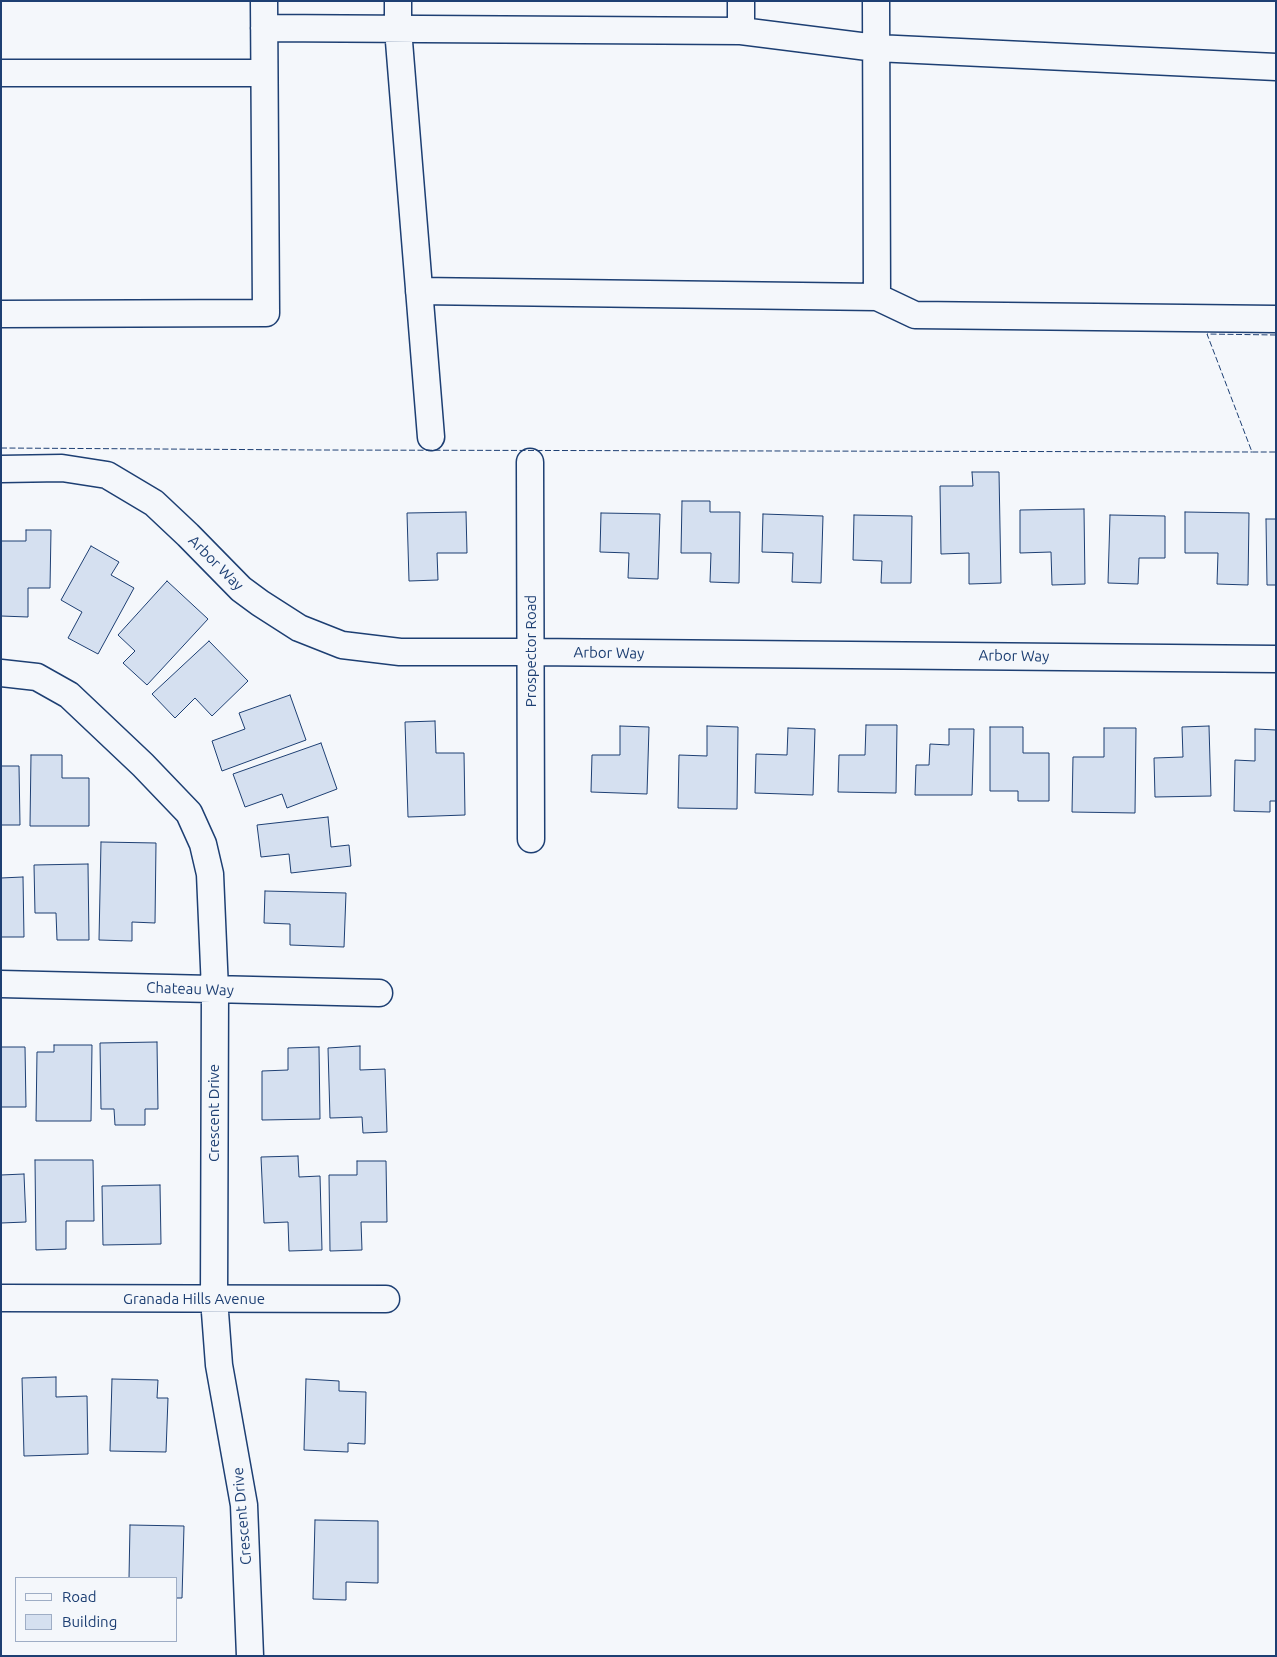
<!DOCTYPE html>
<html>
<head>
<meta charset="utf-8">
<style>
	body { margin:0 }
	#map { position:relative; width:1277px; height:1657px; overflow:hidden; background:#f4f7fb; font-family:Ubuntu,sans-serif }
	canvas { display:block }
	.frame { position:absolute; inset:0; border:2px solid #1d3f73; pointer-events:none }
	.legend { position:absolute; left:15px; top:1577px; width:162px; height:65px; box-sizing:border-box; background:#f4f7fb; border:1px solid #9eadc5; margin:0; padding:6px 9px; list-style:none; font-size:15px; color:#1d3f73 }
	.legend li { display:flex; align-items:center; gap:10px; height:25px }
	.legend b { width:25px; border:1px solid #9eadc5 }
</style>
</head>
<body>
<div id="map">
<canvas width="1277" height="1657"></canvas>
<div class="frame"></div>
<ul class="legend">
<li><b style="height:6px;background:#f4f7fb"></b>Road</li>
<li><b style="height:14px;background:#d5e0f0"></b>Building</li>
</ul>
</div>
<script>
const g = document.querySelector('canvas').getContext('2d');
g.lineJoin = 'round';
function paint(path, color) { g.fillStyle = color; g.fill(path, 'evenodd'); }
const shape = rows => new Path2D(rows.map(r => 'M' + r).join(''));
function strokePath(path, color, width, dash) { g.strokeStyle = color; g.lineWidth = width; g.lineCap = dash ? 'butt' : 'round'; g.setLineDash(dash || []); g.stroke(path); }
function drawText(font, color, halo, rows, align = 'center') {
  g.font = font + ' Ubuntu,sans-serif'; g.lineWidth = 4; g.setLineDash([]); g.textBaseline = 'middle'; g.strokeStyle = halo; g.fillStyle = color; for (const [text, x, y, turn = 0] of rows) {
    g.save(); g.translate(x, y); g.rotate((+turn || 0) * Math.PI / 180); g.textAlign = isNaN(turn) ? turn : align; if (halo) g.strokeText(text, 0, 0); g.fillText(text, 0, 0); g.restore();
  }
}
const building = shape([
	[972,472,999,472,1001,583,969,584,969,553,941,554,940,486,973,486,972,472],
	[682,501,710,501,710,512,740,512,739,583,710,582,711,553,681,553,682,501],
	[1084,509,1085,584,1052,585,1051,552,1020,553,1020,510,1084,509],
	[466,512,467,553,437,553,438,580,409,581,407,513,466,512],
	[1185,512,1249,513,1248,585,1217,584,1218,553,1185,553,1185,512],
	[601,513,660,514,658,579,628,578,629,553,600,552,601,513],
	[763,514,823,516,821,583,792,582,793,553,762,552,763,514],
	[854,515,912,516,911,583,881,583,882,561,853,560,854,515],
	[1110,515,1165,516,1165,558,1139,558,1138,584,1108,583,1110,515],
	[1266,519,1276,519,1276,585,1267,585,1266,519],
	[26,530,51,530,50,588,28,588,28,617,1,616,1,541,26,541,26,530],
	[91,546,119,562,111,575,134,588,98,654,68,638,82,612,61,600,91,546],
	[167,581,208,619,147,685,123,663,135,651,118,635,167,581],
	[209,641,248,681,212,716,195,698,175,718,152,694,209,641],
	[290,695,306,740,222,771,212,741,245,729,239,713,290,695],
	[435,721,436,753,464,753,465,815,408,817,405,722,435,721],
	[866,725,897,725,896,793,838,792,839,755,865,755,866,725],
	[620,726,649,727,647,794,591,792,592,755,620,755,620,726],
	[707,726,738,727,737,809,678,808,679,755,707,756,707,726],
	[1209,726,1211,796,1155,797,1154,758,1183,757,1182,727,1209,726],
	[990,727,1023,727,1023,753,1049,753,1049,801,1018,801,1018,791,990,791,990,727],
	[788,728,815,729,813,795,755,793,756,754,787,755,788,728],
	[1104,728,1136,728,1135,813,1072,812,1073,757,1104,757,1104,728],
	[949,729,974,729,972,795,915,795,916,765,929,765,930,744,949,745,949,729],
	[1255,729,1276,730,1276,801,1270,801,1270,812,1234,811,1235,760,1255,761,1255,729],
	[321,743,337,789,287,808,282,794,245,807,233,774,321,743],
	[31,755,62,755,62,778,89,778,89,826,30,826,31,755],
	[1,766,19,766,20,825,1,825,1,766],
	[328,817,331,847,349,845,351,866,291,873,289,854,261,857,257,825,328,817],
	[101,842,156,843,155,923,132,922,132,941,99,940,101,842],
	[88,864,89,940,57,940,56,913,35,913,34,865,88,864],
	[23,877,24,937,1,937,1,878,23,877],
	[265,891,346,893,344,947,290,945,290,924,264,923,265,891],
	[157,1042,158,1109,145,1109,145,1125,115,1125,114,1109,101,1109,100,1043,157,1042],
	[54,1045,92,1045,91,1121,36,1121,37,1052,54,1052,54,1045],
	[360,1046,360,1070,385,1069,387,1132,363,1133,362,1117,330,1118,328,1048,360,1046],
	[1,1047,25,1047,26,1107,1,1107,1,1047],
	[319,1047,320,1119,262,1120,262,1071,288,1070,288,1048,319,1047],
	[298,1156,299,1177,320,1176,322,1250,289,1251,288,1222,264,1223,261,1157,298,1156],
	[35,1160,93,1160,94,1221,66,1221,66,1249,36,1250,35,1160],
	[357,1161,386,1161,387,1222,361,1222,362,1250,330,1251,329,1175,357,1175,357,1161],
	[24,1174,26,1222,1,1223,1,1175,24,1174],
	[160,1185,161,1244,103,1245,102,1186,160,1185],
	[56,1377,56,1397,87,1396,88,1454,24,1456,22,1378,56,1377],
	[112,1379,158,1380,157,1398,168,1398,166,1452,110,1451,112,1379],
	[306,1379,339,1381,339,1391,366,1392,365,1444,348,1443,348,1452,304,1450,306,1379],
	[315,1520,378,1521,378,1583,346,1582,346,1600,313,1599,315,1520],
	[130,1525,184,1526,182,1598,176,1598,176,1578,129,1578,130,1525]
]);
paint(building, '#d5e0f0');
strokePath(building, '#1d3f73', 1);
const minor = shape([
	[398,1,398,29,431,437],
	[876,1,877,297],
	[264,28,741,31,741,1],
	[741,31,876,48,1276,67],
	[1,73,264,73],
	[419,291,877,297,915,315,1276,319],
	[1,314,266,313,264,1],
	[530,462,531,839],
	[1,469,62,468,107,475,154,503,188,535,241,589,260,603,299,628,342,645,400,652,531,652,1276,659],
	[1,673,37,677,69,695,143,765,189,813,203,844,210,874,215,990,214,1299,219,1365,244,1505,250,1656],
	[1,984,379,993],
	[1,1298,386,1299]
]);
strokePath(minor, '#1d3f73', 29);
strokePath(minor, '#f4f7fb', 26);
strokePath(shape([
	[1276,335,1207,334,1252,452,1276,452],
	[1,448,319,450,1252,452]
]), '#1d3f73', 1, [6, 2.5]);
drawText('15px', '#1d3f73', '#f4f7fb', [
	["Arbor Way",216,563,45],
	["Prospector Road",531,651,-90],
	["Arbor Way",609,653,1],
	["Arbor Way",1014,656,1],
	["Chateau Way",190,989,2],
	["Crescent Drive",214,1113,-90],
	["Granada Hills Avenue",194,1299],
	["Crescent Drive",242,1516,-95]
]);
</script>
</body>
</html>
